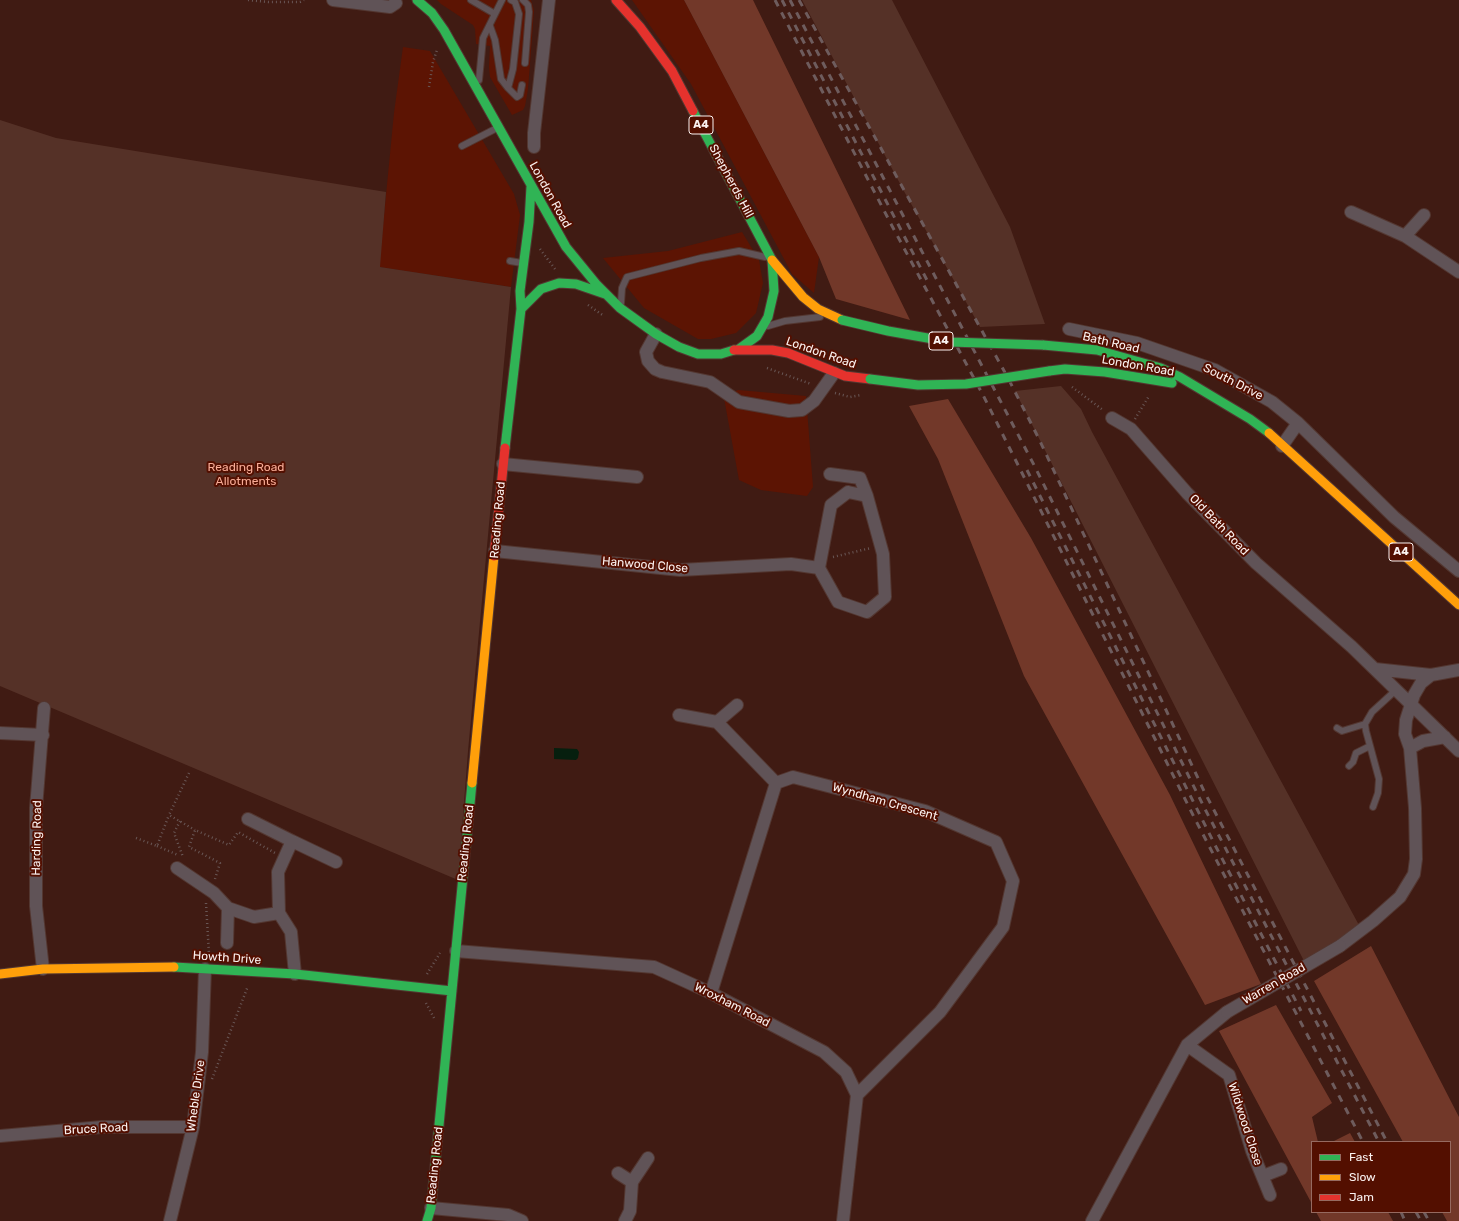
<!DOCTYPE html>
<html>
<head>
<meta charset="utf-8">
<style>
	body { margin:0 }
	#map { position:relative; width:1459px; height:1221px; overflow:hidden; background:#401b13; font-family:Rubik,sans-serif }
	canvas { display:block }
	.legend { position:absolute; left:1311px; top:1141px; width:140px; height:72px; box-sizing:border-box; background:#530f00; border:1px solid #966a60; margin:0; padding:5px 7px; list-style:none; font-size:12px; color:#fbf2f0 }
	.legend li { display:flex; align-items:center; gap:8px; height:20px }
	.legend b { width:20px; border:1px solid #966a60 }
</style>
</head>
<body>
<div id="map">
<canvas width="1459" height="1221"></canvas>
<ul class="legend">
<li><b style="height:5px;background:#30b455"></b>Fast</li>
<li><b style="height:5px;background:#ff9f0a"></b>Slow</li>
<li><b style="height:5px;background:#e5322d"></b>Jam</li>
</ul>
</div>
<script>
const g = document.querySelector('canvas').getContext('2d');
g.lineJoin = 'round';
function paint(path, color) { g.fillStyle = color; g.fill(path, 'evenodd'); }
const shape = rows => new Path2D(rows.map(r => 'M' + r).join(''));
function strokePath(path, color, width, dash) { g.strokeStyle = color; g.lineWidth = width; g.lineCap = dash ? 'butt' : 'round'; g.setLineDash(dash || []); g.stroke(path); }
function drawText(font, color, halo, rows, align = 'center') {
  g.font = font + ' Rubik,sans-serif'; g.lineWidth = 4; g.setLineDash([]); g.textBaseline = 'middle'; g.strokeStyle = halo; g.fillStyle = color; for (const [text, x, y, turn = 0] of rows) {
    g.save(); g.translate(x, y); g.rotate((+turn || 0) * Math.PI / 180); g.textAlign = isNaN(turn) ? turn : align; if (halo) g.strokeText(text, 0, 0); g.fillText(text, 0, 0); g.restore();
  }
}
paint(shape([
	[437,0,531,0,534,10,532,37,528,89,525,106,523,110,512,115,490,77,489,67,490,46,476,44,475,29,473,25,441,4],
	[632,0,684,0,819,257,814,293,792,274,691,84],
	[403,47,430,51,514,194,520,215,511,287,379,267,394,113],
	[742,232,759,260,763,283,756,313,736,333,711,339,698,339,644,308,603,258,668,251],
	[738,390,806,396,813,487,807,496,761,490,739,480,724,398]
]), '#5c1403');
paint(shape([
	[802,0,892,0,1010,227,1045,324,980,327,905,193],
	[0,120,56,138,386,192,380,267,511,287,468,751,458,880,0,686],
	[1061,386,1081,409,1092,432,1360,927,1304,961,1015,391]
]), '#553127');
paint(shape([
	[684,0,753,0,910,320,836,299,819,257],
	[948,399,1031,538,1170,795,1261,984,1205,1005,1024,676,938,459,909,406],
	[1371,946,1459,1117,1459,1221,1447,1221,1442,1212,1450,1212,1450,1142,1403,1142,1314,981],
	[1276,1005,1332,1103,1312,1117,1318,1142,1312,1142,1312,1204,1219,1031],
	[1350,1133,1355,1142,1332,1142],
	[1316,1212,1388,1212,1393,1221,1321,1221]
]), '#723829');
paint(shape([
	[554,748,577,749,579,752,578,758,576,760,554,759]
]), '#061f0e');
const lane = shape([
	[471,0,495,14],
	[523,0,528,5,529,12,525,63],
	[490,26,495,40,501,79,508,88,513,69,519,14,515,2,511,0],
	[479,80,483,38,502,0],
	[508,88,517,97,520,95,522,85],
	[462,146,497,128],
	[510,261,522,263],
	[621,303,622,288,627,277,701,258,739,251,765,257],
	[768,326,785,321,820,317],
	[1337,728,1342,731,1365,724],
	[1349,766,1353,762,1356,753,1370,746],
	[1373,807,1378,793,1379,779,1366,731,1365,724,1372,712,1396,690]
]);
const street = shape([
	[333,0,390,7,396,3],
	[534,147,534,133,549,0],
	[1351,212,1405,236,1459,272],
	[1405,236,1424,215],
	[1069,329,1137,343,1215,370,1272,402,1298,423,1394,517,1459,571],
	[656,334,646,352,648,361,655,369,662,372,710,382,739,402,789,411,802,410,814,401,834,373],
	[1112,418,1131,429,1187,493,1256,563,1352,647,1459,751],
	[1282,446,1298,423],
	[503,464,637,477],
	[830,474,860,478,867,496],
	[848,492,867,496,883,554,885,597,867,612,838,602,819,568,831,505,848,492],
	[495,551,680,570,791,564,819,568],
	[1375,669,1431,675],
	[679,715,717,722,776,783],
	[717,722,737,705],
	[0,733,43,735],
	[1410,748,1423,741,1445,737],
	[248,819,292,841,278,872,279,913],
	[292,841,336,862],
	[177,868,214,893,228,908],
	[227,943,228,908,254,917,279,913,291,932,295,974],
	[1340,946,1373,921,1400,897,1414,874,1416,859,1415,808,1410,748,1405,734,1406,720,1414,695,1421,683,1431,675,1459,670],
	[456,951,654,967,711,993,824,1052,846,1072,857,1095,843,1221],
	[43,969,36,906,36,808,44,708],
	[711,993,776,783,793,777,925,811,996,842,1013,881,1003,927,940,1012,857,1095],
	[1187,1045,1229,1075,1252,1151,1270,1195],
	[0,1136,102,1127,193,1127],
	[618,1173,632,1182,630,1211,625,1221],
	[1263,1176,1281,1169],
	[632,1182,648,1158],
	[431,1208,508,1215,522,1221],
	[170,1221,193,1127,202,1052,205,969],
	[1092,1221,1187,1045,1227,1012]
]);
const fast = shape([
	[417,0,432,13,444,30,566,247,597,285,620,308,656,334,679,347,698,354,721,354,734,350],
	[693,111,772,260,774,291,768,317,757,336,739,349],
	[521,309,541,289,559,283,576,284,605,294],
	[1043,345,1097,350,1161,368,1180,377,1250,419,1269,433],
	[1049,371,1065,369,1105,372,1172,383],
	[505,448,521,309,520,291,529,222,531,187],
	[174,967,295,974,452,991],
	[427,1221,431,1208,472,783]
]);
const slow = shape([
	[772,260,803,297,818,309,842,320],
	[1269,433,1459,605],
	[472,783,494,556],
	[0,974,43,969,174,967]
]);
const jam = shape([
	[616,0,640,27,672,71,693,111],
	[734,350,772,350,788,353,845,376,870,379],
	[494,556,505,448]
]);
strokePath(lane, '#533731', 8);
strokePath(street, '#533731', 14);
strokePath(fast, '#533731', 11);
strokePath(slow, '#533731', 11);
strokePath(jam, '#533731', 11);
strokePath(shape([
	[248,0,268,2,300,2,304,0],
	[429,87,433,62,437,50],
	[540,249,555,269],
	[588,305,604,316],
	[767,368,811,384],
	[1072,387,1103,410],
	[835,393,850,397,861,395],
	[1135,419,1149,396],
	[833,557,871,548],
	[189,773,169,815,195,830],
	[180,821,174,833,183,857],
	[136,838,157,846,169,815],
	[157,846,178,855],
	[215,879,220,863,189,847,195,830,229,845,238,832,275,853],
	[206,903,209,954],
	[427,974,440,953],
	[426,1003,434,1018],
	[212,1079,248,986]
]), '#695756', 2.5, [1, 3]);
strokePath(lane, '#605357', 6);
strokePath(street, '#605357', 12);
strokePath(fast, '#30b455', 9);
strokePath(slow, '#ff9f0a', 9);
strokePath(jam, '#e5322d', 9);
strokePath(shape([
	[775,0,891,224,983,395,1195,819,1363,1142],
	[782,0,930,286],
	[790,0,1034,465,1206,811,1379,1142],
	[799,0,1008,378,1039,439,1204,791,1387,1142],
	[1027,470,1214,843,1301,1011],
	[1401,1212,1405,1221],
	[1416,1212,1421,1221],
	[1424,1212,1429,1221]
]), '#6e5c5d', 3, [7, 7]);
const streetBridge = shape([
	[1227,1012,1340,946]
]);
const fastBridge = shape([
	[842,320,888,331,950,342,1043,345],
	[870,379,918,385,966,384,1049,371]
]);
strokePath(streetBridge, '#533731', 14, []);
strokePath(fastBridge, '#533731', 11, []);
strokePath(streetBridge, '#605357', 12);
strokePath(fastBridge, '#30b455', 9);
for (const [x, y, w] of [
	[701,125,24],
	[941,341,24],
	[1401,552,24]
]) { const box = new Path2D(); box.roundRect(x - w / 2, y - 9, w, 18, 3); g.fillStyle = '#530f00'; g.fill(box); strokePath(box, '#fbf2f0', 1); }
drawText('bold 11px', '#fbf2f0', null, [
	["A4",701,125],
	["A4",941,341],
	["A4",1401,552]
]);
drawText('12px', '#fbf2f0', '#530f00', [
	["Shepherds Hill",731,181,62],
	["London Road",550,195,61],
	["Bath Road",1111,343,13],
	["London Road",821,353,19],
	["London Road",1138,366,10],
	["South Drive",1233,382,27],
	["Reading Road",498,520,-85],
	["Old Bath Road",1219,525,46],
	["Hanwood Close",645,565,5],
	["Wyndham Crescent",885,802,16],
	["Harding Road",37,838,-89],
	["Reading Road",466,843,-84],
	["Howth Drive",227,958,4],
	["Warren Road",1274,984,-30],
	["Wroxham Road",732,1005,27],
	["Wheble Drive",196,1096,-82],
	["Wildwood Close",1245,1124,72],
	["Bruce Road",96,1129,-3],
	["Reading Road",435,1165,-84]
]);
drawText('12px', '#f9ad97', '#530f00', [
	["Reading Road",246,468],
	["Allotments",246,482]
]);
</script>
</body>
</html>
